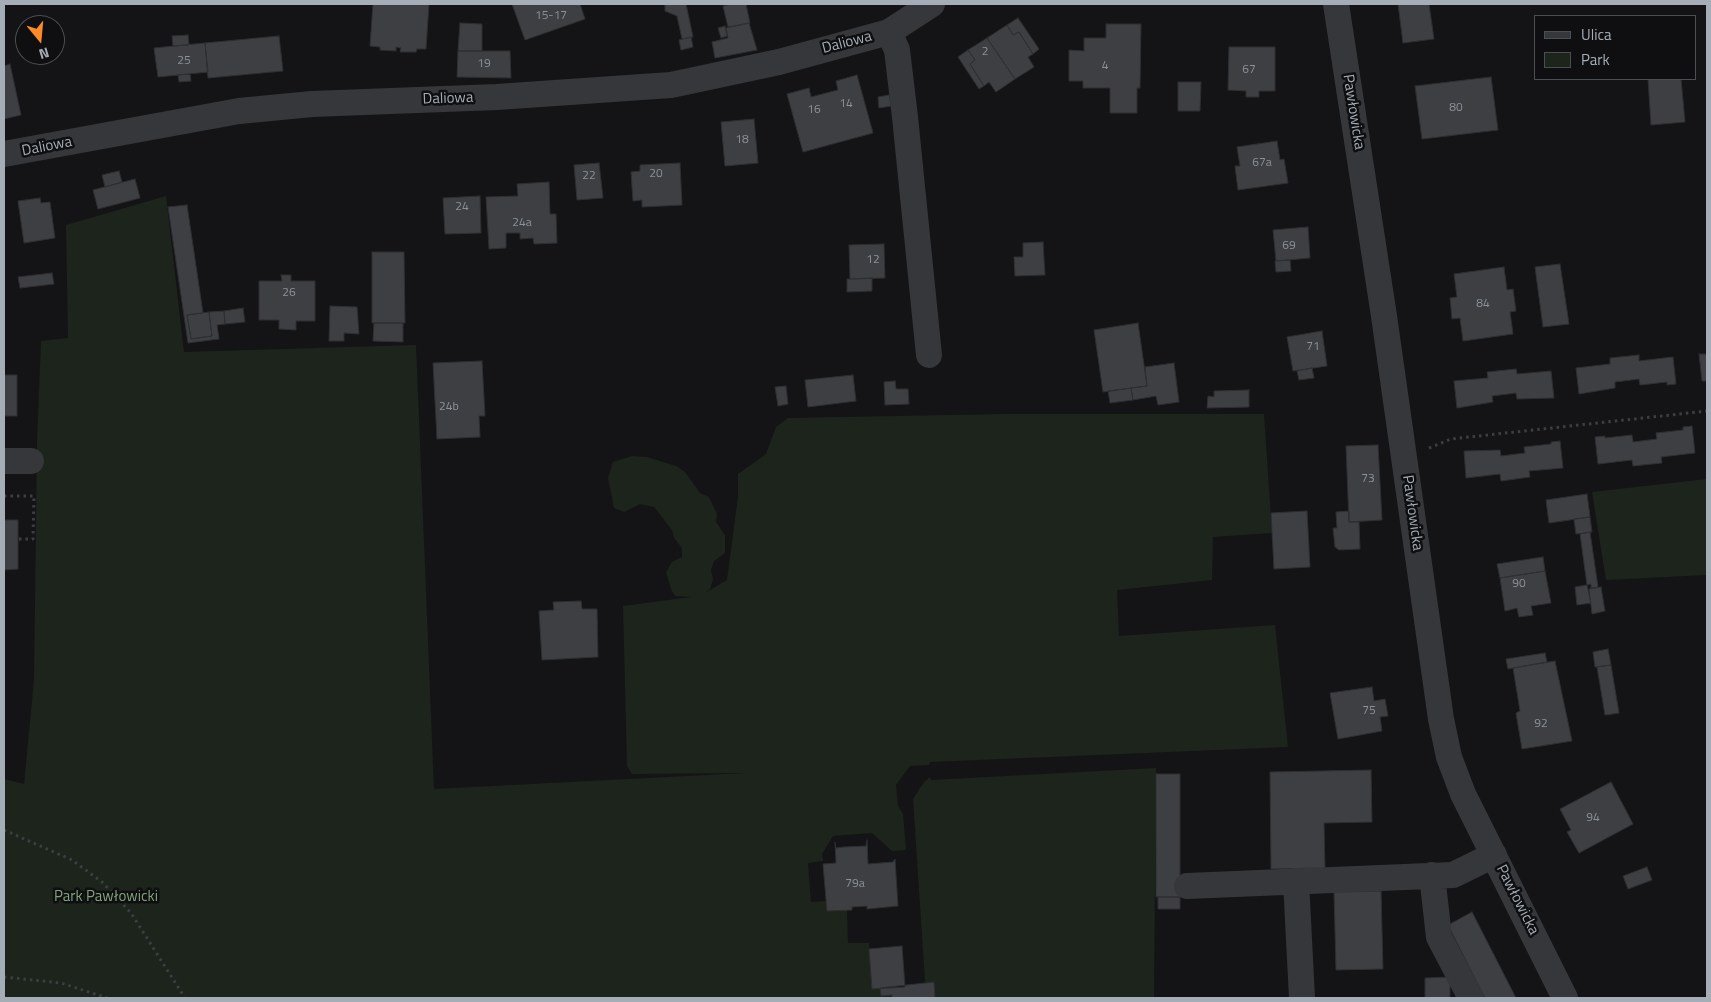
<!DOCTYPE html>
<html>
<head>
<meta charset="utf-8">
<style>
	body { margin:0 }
	#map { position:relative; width:1711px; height:1002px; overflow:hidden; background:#141416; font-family:"Titillium Web",sans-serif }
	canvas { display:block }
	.frame { position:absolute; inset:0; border:5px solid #a5aeb7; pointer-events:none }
	.legend { position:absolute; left:1534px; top:15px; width:162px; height:65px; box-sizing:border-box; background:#0f0f11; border:1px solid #4b4f53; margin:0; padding:6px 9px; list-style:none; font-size:15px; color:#a5aeb7 }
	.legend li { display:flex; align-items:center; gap:10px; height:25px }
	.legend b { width:25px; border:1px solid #4b4f53 }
	.north { position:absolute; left:15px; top:15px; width:50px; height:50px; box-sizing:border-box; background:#0f0f11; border:1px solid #4b4f53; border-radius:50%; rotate:163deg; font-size:14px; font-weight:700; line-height:20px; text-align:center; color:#a5aeb7 }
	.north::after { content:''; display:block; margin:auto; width:18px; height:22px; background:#fb8a27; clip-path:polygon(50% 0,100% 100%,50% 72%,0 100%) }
</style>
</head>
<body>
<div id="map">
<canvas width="1711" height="1002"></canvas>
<div class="frame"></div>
<ul class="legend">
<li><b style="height:6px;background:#35373b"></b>Ulica</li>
<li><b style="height:14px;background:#1c241c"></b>Park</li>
</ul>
<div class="north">N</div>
</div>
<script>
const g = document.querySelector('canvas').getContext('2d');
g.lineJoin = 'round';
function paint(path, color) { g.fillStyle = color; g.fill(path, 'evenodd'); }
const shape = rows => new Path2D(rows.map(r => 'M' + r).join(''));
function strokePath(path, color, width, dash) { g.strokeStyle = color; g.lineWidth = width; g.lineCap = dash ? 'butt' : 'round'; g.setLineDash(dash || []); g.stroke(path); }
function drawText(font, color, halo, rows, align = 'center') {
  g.font = font + ' "Titillium Web",sans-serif'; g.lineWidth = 5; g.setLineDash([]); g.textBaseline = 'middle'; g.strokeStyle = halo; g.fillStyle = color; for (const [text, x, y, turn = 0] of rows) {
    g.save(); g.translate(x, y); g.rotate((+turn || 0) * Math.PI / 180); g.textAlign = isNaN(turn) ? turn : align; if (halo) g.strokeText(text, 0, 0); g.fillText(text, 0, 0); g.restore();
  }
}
paint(shape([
	[166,196,184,352,416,345,434,789,745,773,632,774,627,766,623,606,691,597,676,596,672,592,666,572,672,562,682,557,682,548,674,538,672,530,654,507,640,504,624,512,614,508,608,478,613,462,632,456,647,457,676,466,685,472,700,493,709,497,717,514,716,522,725,535,725,553,714,561,711,570,713,579,710,589,705,593,727,580,738,496,738,474,766,454,776,427,788,418,1004,414,1264,414,1272,533,1213,537,1212,580,1117,590,1119,636,1275,625,1288,747,930,762,929,765,910,766,896,785,898,806,903,814,906,850,892,851,872,833,833,836,822,854,823,861,808,863,811,902,826,901,827,911,847,910,848,943,869,943,872,988,880,988,881,996,892,995,892,998,4,998,4,779,24,784,34,680,37,443,41,341,68,338,66,225],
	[1707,479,1707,575,1606,580,1592,492],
	[1156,768,1154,998,935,998,934,982,925,982,914,813,913,799,924,782,930,777,931,780]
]), '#1c241c');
const building = shape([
	[373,4,429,4,426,49,417,49,416,52,400,52,401,48,396,47,396,51,380,50,380,47,370,46,373,4],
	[512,4,580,4,585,19,525,40,512,4],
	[665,4,686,4,693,37,682,39,677,16,665,11,665,4],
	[732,4,746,4,750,23,728,27,723,6,732,4],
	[1398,4,1429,4,1434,39,1403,43,1398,4],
	[1018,18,1039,49,1033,54,1019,32,1013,35,1007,25,1018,18],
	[460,23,482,24,482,51,458,51,460,23],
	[749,23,757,50,715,58,712,42,728,38,726,28,749,23],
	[1106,24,1141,24,1140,88,1137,88,1137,113,1110,113,1110,88,1083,88,1083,81,1069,81,1069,50,1084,51,1084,38,1106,38,1106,24],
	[1007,25,1013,35,1019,32,1033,54,1028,57,1034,67,1015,79,987,38,1007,25],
	[725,26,727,36,721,38,718,28,725,26],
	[188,35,189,45,173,46,172,36,188,35],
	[279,36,283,71,208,78,205,43,279,36],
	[691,37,693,47,681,50,679,40,691,37],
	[987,38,1015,79,996,92,989,82,984,86,970,64,975,60,968,50,987,38],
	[205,43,208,72,158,77,154,48,205,43],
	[1229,47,1275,47,1275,91,1259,91,1259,97,1246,97,1246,91,1228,90,1229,47],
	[968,50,975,60,970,64,984,86,979,89,958,57,968,50],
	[458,51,510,51,511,78,457,77,458,51],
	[10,64,21,115,4,119,4,66,10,64],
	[190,74,191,81,179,82,178,75,190,74],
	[857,75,873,133,803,152,787,94,809,88,811,97,838,90,836,81,857,75],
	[1491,77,1498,130,1422,139,1415,86,1491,77],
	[1648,79,1681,79,1685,122,1651,125,1648,79],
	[1178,82,1201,82,1200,111,1178,111,1178,82],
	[889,95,891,106,879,108,878,97,889,95],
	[754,119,758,163,725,166,721,122,754,119],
	[1277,141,1280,160,1284,159,1288,183,1238,190,1235,166,1240,166,1237,147,1277,141],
	[599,163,603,198,577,200,574,165,599,163],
	[680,163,682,205,642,207,642,200,633,201,631,172,640,171,640,165,680,163],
	[119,171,122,182,105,187,102,175,119,171],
	[135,179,140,198,98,209,93,190,135,179],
	[549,182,550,214,556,214,557,243,534,244,533,238,520,239,520,233,506,233,506,248,489,249,486,197,518,196,517,184,549,182],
	[480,196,481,233,445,234,443,198,480,196],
	[40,198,41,203,50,202,55,238,24,243,18,201,40,198],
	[187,205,203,313,187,315,191,339,212,336,209,312,224,311,225,324,217,325,219,339,188,343,168,207,187,205],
	[1308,227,1310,258,1276,261,1273,230,1308,227],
	[1043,242,1045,275,1015,276,1014,257,1023,257,1023,243,1043,242],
	[884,244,885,278,850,279,849,245,884,244],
	[372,252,404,252,405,323,372,323,372,252],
	[1290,260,1291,271,1276,272,1275,261,1290,260],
	[1560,264,1569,324,1543,327,1535,267,1560,264],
	[1504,267,1507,290,1513,289,1516,311,1510,312,1513,334,1463,341,1460,318,1452,319,1450,298,1457,297,1454,274,1504,267],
	[52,273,54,284,20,288,18,277,52,273],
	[281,275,291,275,291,281,315,281,315,321,296,321,296,330,279,329,279,320,259,320,259,281,282,281,281,275],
	[872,278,872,291,847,292,847,279,872,278],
	[330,306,357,307,359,334,344,333,344,341,329,341,330,306],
	[243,308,245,322,225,324,224,311,243,308],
	[209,312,212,336,191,339,187,315,209,312],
	[374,323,403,323,403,342,373,341,374,323],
	[1138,323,1147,386,1103,392,1094,330,1138,323],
	[1322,331,1327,366,1293,371,1287,337,1322,331],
	[1699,354,1707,354,1707,381,1702,381,1699,354],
	[1639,355,1639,361,1673,357,1676,384,1667,385,1667,382,1640,385,1639,379,1615,382,1615,388,1579,394,1576,368,1610,364,1610,358,1639,355],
	[482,361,485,416,479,416,480,437,437,439,433,363,482,361],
	[1174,363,1179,402,1158,405,1156,396,1133,400,1131,388,1147,386,1145,367,1174,363],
	[1312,368,1314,378,1299,380,1297,371,1312,368],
	[1516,369,1517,374,1551,371,1554,398,1517,399,1516,393,1492,396,1493,402,1457,408,1454,381,1488,378,1487,372,1516,369],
	[4,375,17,375,17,416,4,416,4,375],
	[853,375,856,401,808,407,805,380,853,375],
	[895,381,896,389,908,389,909,404,885,405,884,382,895,381],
	[786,386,788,404,778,406,775,387,786,386],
	[1131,388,1133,400,1110,403,1108,391,1131,388],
	[1249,390,1249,407,1207,408,1208,396,1214,397,1214,391,1249,390],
	[1692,426,1695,453,1661,457,1662,463,1633,466,1632,460,1598,464,1595,437,1605,436,1605,438,1632,435,1633,442,1657,439,1656,433,1683,430,1683,427,1692,426],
	[1560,441,1563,468,1529,471,1530,477,1501,481,1500,474,1466,478,1464,451,1500,450,1501,456,1525,453,1524,447,1551,444,1551,442,1560,441],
	[1378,445,1382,520,1349,522,1346,446,1378,445],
	[1587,494,1590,517,1549,523,1546,500,1587,494],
	[1307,511,1310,567,1274,569,1271,513,1307,511],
	[1349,511,1349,522,1359,522,1360,549,1339,550,1335,547,1333,528,1337,528,1336,512,1349,511],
	[1590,517,1592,532,1576,534,1574,519,1590,517],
	[4,520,18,520,18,569,4,570,4,520],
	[1590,532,1598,587,1591,588,1591,584,1587,585,1580,534,1590,532],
	[1543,557,1545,571,1500,578,1497,564,1543,557],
	[1545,571,1551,603,1531,606,1533,615,1519,617,1517,608,1505,611,1500,578,1545,571],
	[1587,585,1591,603,1577,605,1575,587,1587,585],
	[1601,587,1605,611,1592,614,1589,589,1601,587],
	[581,601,582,609,597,609,598,657,542,660,539,611,554,610,553,602,581,601],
	[1608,649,1611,665,1595,667,1593,652,1608,649],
	[1545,653,1547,662,1508,669,1506,659,1545,653],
	[1555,661,1572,741,1522,749,1516,713,1520,711,1513,668,1555,661],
	[1611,665,1619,713,1605,715,1597,667,1611,665],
	[1372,687,1374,701,1385,699,1388,716,1380,717,1382,731,1338,739,1330,693,1372,687],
	[1371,770,1372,822,1324,823,1325,868,1271,869,1270,772,1371,770],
	[1156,774,1180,774,1180,897,1156,897,1156,774],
	[1611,782,1633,824,1579,853,1567,832,1571,830,1560,809,1611,782],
	[867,840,868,864,893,862,895,859,898,906,867,909,867,906,852,907,852,910,827,911,823,864,836,863,835,842,836,848,844,847,866,846,867,840],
	[1647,867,1652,880,1628,889,1623,876,1647,867],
	[1381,891,1383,969,1336,970,1334,892,1381,891],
	[1158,897,1180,897,1180,909,1158,909,1158,897],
	[1472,912,1516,998,1485,998,1448,925,1472,912],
	[902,946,905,987,872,989,869,949,902,946],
	[1450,977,1450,998,1425,998,1425,978,1450,977],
	[934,982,935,998,892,998,892,995,881,996,880,988,934,982]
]);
paint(building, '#3e3f43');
strokePath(building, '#2e2f32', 1);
strokePath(shape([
	[1429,448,1451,439,1707,411],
	[4,496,34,496,33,539,18,539],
	[4,830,72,860,102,882,131,913,185,998],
	[4,977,61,983,107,998]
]), '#3b3e42', 3, [2.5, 4]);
strokePath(shape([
	[1336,4,1384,316,1441,719,1449,757,1463,794,1565,998],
	[889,32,897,50,905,117,929,355],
	[4,154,239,111,312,104,497,97,671,85,779,62,889,32,932,4],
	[4,461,31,461],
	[1432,875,1439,937,1471,998],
	[1296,881,1302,998],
	[1187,886,1453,875,1494,855]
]), '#35373b', 26);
drawText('12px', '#8b929a', null, [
	["15-17",551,16],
	["2",985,52],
	["25",184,61],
	["19",484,64],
	["4",1105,66],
	["67",1249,70],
	["14",846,104],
	["80",1456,108],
	["16",814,110],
	["18",742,140],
	["67a",1262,163],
	["20",656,174],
	["22",589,176],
	["24",462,207],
	["24a",522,223],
	["69",1289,246],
	["12",873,260],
	["26",289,293],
	["84",1483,304],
	["71",1313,347],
	["24b",449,407],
	["73",1368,479],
	["90",1519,584],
	["75",1369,711],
	["92",1541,724],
	["94",1593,818],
	["79a",855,884]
]);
drawText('15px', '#a5aeb7', '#0f0f11', [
	["Daliowa",847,43,-15],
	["Daliowa",448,99,-2],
	["Pawłowicka",1353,112,81],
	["Daliowa",47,147,-11],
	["Pawłowicka",1412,513,82],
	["Pawłowicka",1517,900,63]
]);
drawText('15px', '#80a37b', '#0f0f11', [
	["Park Pawłowicki",106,897]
]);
</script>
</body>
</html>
